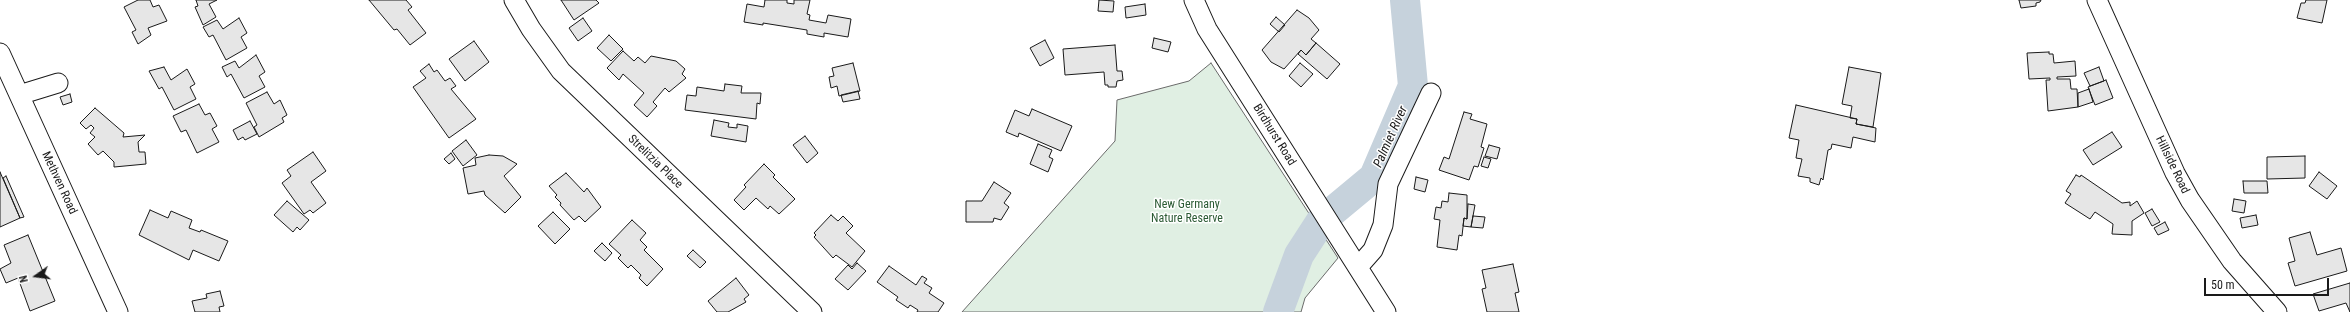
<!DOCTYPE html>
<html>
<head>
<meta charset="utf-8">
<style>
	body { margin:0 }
	#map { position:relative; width:2350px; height:312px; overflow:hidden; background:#fff; font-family:"Roboto Condensed",sans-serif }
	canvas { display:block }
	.north { position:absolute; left:16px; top:256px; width:40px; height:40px; -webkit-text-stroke:3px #fff; paint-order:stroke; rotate:256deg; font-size:11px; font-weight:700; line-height:16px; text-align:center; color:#1a1a1a }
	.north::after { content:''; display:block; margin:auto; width:14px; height:18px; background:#1a1a1a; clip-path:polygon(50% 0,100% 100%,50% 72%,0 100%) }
	.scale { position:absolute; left:2204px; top:278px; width:125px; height:18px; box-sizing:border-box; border:2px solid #1a1a1a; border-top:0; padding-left:5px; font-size:12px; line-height:14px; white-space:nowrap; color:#1a1a1a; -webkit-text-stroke:3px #fff; paint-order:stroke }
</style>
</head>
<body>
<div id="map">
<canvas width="2350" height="312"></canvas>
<div class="north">N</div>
<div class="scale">50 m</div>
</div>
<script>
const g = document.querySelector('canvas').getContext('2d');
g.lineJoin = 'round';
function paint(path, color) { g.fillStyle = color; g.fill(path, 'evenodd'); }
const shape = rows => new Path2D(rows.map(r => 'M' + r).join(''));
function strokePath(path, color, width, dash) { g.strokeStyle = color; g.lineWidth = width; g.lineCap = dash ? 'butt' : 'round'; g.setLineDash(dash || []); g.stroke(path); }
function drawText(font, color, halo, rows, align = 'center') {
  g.font = font + ' "Roboto Condensed",sans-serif'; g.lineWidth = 3; g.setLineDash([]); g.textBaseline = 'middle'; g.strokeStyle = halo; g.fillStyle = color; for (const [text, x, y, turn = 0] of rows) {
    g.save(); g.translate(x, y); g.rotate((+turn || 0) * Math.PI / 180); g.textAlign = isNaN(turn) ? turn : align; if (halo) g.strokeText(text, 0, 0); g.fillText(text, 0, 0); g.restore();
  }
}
const green = shape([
	[1211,63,1338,258,1305,298,1301,312,962,312,1115,141,1117,100,1189,81,1211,63]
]);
paint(green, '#e0efe3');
strokePath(green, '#6a6a6a', 1);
strokePath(shape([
	[1278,312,1299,255,1321,221,1374,177,1413,86,1405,0]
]), '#c6d2dc', 30);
const building = shape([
	[138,0,150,0,153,7,159,5,167,21,148,28,151,35,138,44,132,32,136,30,124,7,138,0],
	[196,0,217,0,209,4,216,17,203,25,195,7,198,6,196,0],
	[369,0,406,0,412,7,408,10,426,33,410,45,397,29,394,30,369,0],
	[561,0,596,0,599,3,574,20,561,0],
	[765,0,787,0,787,3,794,4,794,0,810,0,807,14,810,15,809,20,826,23,828,15,851,19,848,37,824,33,824,37,807,34,807,30,763,23,763,25,744,22,747,4,764,7,765,0],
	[1099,0,1114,1,1113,12,1098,11,1099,0],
	[2019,0,2041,0,2040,2,2036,3,2036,6,2021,8,2019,0],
	[2306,0,2327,0,2322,23,2297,18,2301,3,2305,3,2306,0],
	[1145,4,1146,15,1126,18,1125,7,1145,4],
	[1297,10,1309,18,1319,30,1311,39,1316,43,1306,55,1301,50,1284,69,1271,62,1262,50,1297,10],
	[1276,17,1285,25,1279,32,1270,24,1276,17],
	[239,18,247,33,241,37,247,48,226,60,213,35,209,37,203,27,217,20,223,29,239,18],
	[583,18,592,31,578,41,569,28,583,18],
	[609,35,623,49,611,61,597,48,609,35],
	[1154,38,1171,42,1168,52,1152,48,1154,38],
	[1045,40,1054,58,1040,66,1030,48,1045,40],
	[474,41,489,62,465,81,449,59,474,41],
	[1316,43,1340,64,1327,79,1298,54,1301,50,1306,55,1316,43],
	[1115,45,1117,71,1122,71,1123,80,1117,81,1116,87,1108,87,1108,85,1105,85,1104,72,1065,75,1063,49,1115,45],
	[623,51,634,61,638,57,645,63,651,56,676,61,685,69,682,74,686,78,669,92,665,88,653,102,657,106,647,117,634,105,644,93,623,74,619,80,607,68,623,51],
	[2049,52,2049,54,2053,54,2054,63,2075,61,2076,76,2057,77,2057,79,2070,79,2071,89,2077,89,2078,107,2048,111,2046,80,2050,80,2050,78,2029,79,2027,53,2049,52],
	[256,55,265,72,259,76,265,87,244,98,231,74,227,77,222,67,235,61,239,68,256,55],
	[853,63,860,91,839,96,837,86,831,88,829,77,834,76,832,68,853,63],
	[1300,63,1313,74,1301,87,1289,76,1300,63],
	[429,64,434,72,437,70,445,81,450,78,456,86,451,89,476,119,449,138,413,87,426,78,420,71,429,64],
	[164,67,171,80,187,69,195,84,190,87,196,99,174,110,162,87,159,89,149,71,164,67],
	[1849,67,1881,73,1873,127,1856,124,1857,119,1850,118,1852,106,1842,104,1849,67],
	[2099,67,2104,81,2090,86,2084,73,2099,67],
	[2106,80,2113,98,2095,105,2088,87,2106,80],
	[725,84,742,86,741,93,761,93,760,104,757,103,756,119,685,110,687,95,696,96,697,87,724,91,725,84],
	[2089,89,2093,102,2078,107,2078,93,2089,89],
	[858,91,860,99,843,102,841,95,858,91],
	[267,92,274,104,280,100,287,115,282,118,284,122,259,137,254,127,257,125,246,103,267,92],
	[70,94,72,102,63,105,60,97,70,94],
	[199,104,205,115,210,113,217,126,212,129,219,142,197,153,186,130,181,132,173,116,199,104],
	[1796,105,1857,119,1856,124,1876,128,1875,142,1853,137,1851,148,1832,144,1831,149,1828,150,1823,180,1821,178,1819,185,1810,182,1810,178,1798,176,1802,159,1796,158,1799,140,1789,138,1796,105],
	[95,108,124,133,123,137,145,135,138,142,139,152,145,152,146,164,114,167,114,162,103,151,98,155,88,144,95,137,90,133,94,128,91,125,86,129,80,123,95,108],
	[1032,109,1072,126,1061,151,1019,133,1018,137,1006,132,1015,110,1029,116,1032,109],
	[1464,112,1472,114,1470,119,1487,124,1481,147,1484,148,1478,167,1474,166,1469,180,1439,170,1444,157,1449,159,1464,112],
	[714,120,729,123,728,127,737,128,737,124,748,126,746,142,711,136,714,120],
	[250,121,257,134,245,140,243,137,238,140,233,130,250,121],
	[2112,132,2122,147,2093,165,2083,150,2112,132],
	[805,136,818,153,807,163,793,145,805,136],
	[466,140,477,155,463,166,452,151,466,140],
	[1038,144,1052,150,1049,157,1053,159,1048,172,1030,164,1038,144],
	[1489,145,1500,148,1497,159,1485,156,1489,145],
	[313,152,326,171,311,182,326,203,313,213,310,210,304,214,282,183,291,176,287,170,313,152],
	[451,153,455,159,449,164,444,159,451,153],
	[489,155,503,156,517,164,504,176,521,197,505,213,485,195,484,191,468,194,463,168,476,165,475,158,489,155],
	[2305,156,2305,178,2267,179,2267,157,2305,156],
	[1484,157,1491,159,1488,168,1481,166,1484,157],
	[764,164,775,175,773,177,795,199,779,214,770,206,768,209,756,198,744,210,734,200,746,187,744,185,764,164],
	[0,172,20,218,0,227,0,172],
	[2319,172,2337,186,2327,199,2309,186,2319,172],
	[566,173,584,192,587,188,601,207,585,222,579,216,574,220,560,205,561,203,555,197,557,195,549,186,566,173],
	[2076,175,2080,177,2081,175,2122,203,2130,202,2130,206,2137,201,2144,213,2132,221,2132,235,2112,234,2113,224,2095,212,2090,219,2065,203,2071,194,2066,191,2076,175],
	[6,176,24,217,20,218,3,178,6,176],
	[1416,177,1428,180,1425,192,1414,189,1416,177],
	[2243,181,2267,181,2268,193,2244,193,2243,181],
	[994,182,1011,193,1004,203,1009,207,1001,220,994,218,993,222,966,222,966,201,982,201,994,182],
	[1449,193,1467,195,1467,219,1464,218,1462,236,1459,235,1457,250,1437,247,1440,220,1434,219,1436,207,1441,208,1442,201,1448,202,1449,193],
	[2234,199,2246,201,2244,213,2232,211,2234,199],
	[287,201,309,220,300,230,297,227,293,232,274,215,287,201],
	[1468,204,1475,205,1471,227,1463,226,1464,218,1467,219,1468,204],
	[2152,209,2160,222,2152,226,2145,213,2152,209],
	[150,210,168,218,171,211,192,220,189,228,200,232,201,230,228,241,219,261,193,250,189,260,139,235,150,210],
	[553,212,570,229,555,244,538,226,553,212],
	[831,215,838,221,843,216,853,226,846,233,865,251,852,267,836,255,833,258,814,237,816,235,814,233,831,215],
	[2256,215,2258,225,2242,228,2240,218,2256,215],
	[1473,216,1485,217,1483,228,1471,227,1473,216],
	[632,220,646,233,640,240,647,247,644,250,663,269,647,286,639,278,641,275,631,265,628,268,618,258,621,255,609,244,632,220],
	[2165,222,2169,230,2158,235,2154,228,2165,222],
	[2310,232,2317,255,2341,248,2347,271,2295,286,2288,263,2295,261,2289,238,2310,232],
	[28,235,55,301,30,311,18,278,6,283,0,269,11,263,4,245,28,235],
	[602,243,612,253,605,261,594,251,602,243],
	[693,250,706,262,700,268,687,256,693,250],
	[857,263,866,271,848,290,835,279,848,265,852,269,857,263],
	[1513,264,1519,292,1515,293,1519,312,1487,312,1482,289,1486,288,1482,270,1513,264],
	[889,266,916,285,922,276,927,279,924,283,932,288,929,293,944,303,938,312,917,312,918,310,910,305,908,308,896,300,898,297,877,282,889,266],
	[736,278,749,295,744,299,746,302,728,312,717,312,708,301,736,278],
	[2350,283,2350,312,2346,303,2319,311,2313,294,2350,283],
	[220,291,224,306,219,307,220,312,195,312,192,301,207,298,206,294,220,291]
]);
paint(building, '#e6e6e6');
strokePath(building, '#1a1a1a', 1);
const minor = shape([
	[514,0,531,29,561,71,812,312],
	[1194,0,1207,29,1386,312],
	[2097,0,2175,173,2190,200,2232,261,2277,312],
	[0,53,118,312],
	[19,95,58,83],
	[1358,267,1373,250,1383,225,1388,184,1431,93]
]);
strokePath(minor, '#1a1a1a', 21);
strokePath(minor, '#fff', 19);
drawText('12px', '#1a1a1a', '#fff', [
	["Birdhurst Road",1274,135,58],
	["Strelitzia Place",655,162,44],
	["Hillside Road",2172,165,64],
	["Methven Road",59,183,65]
]);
drawText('12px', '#2b5a34', '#fff', [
	["New Germany",1187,205],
	["Nature Reserve",1187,219]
]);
drawText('italic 13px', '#1a1a1a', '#fff', [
	["Palmiet River",1391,137,-66]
]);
</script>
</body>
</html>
